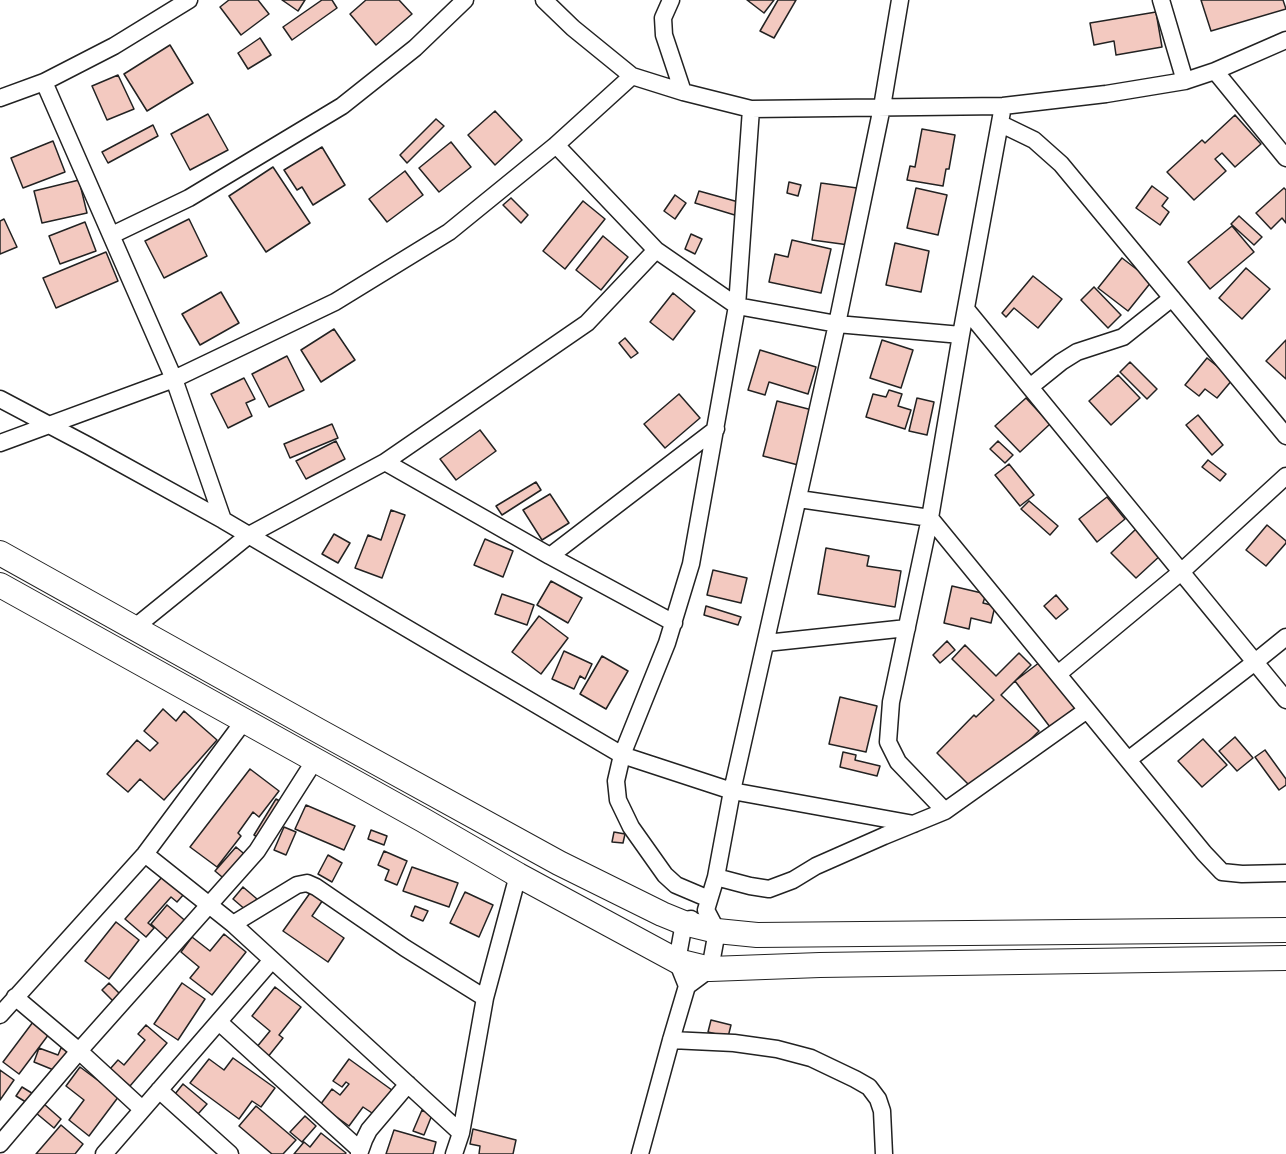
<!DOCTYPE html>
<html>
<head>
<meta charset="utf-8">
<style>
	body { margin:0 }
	canvas { display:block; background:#fff }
</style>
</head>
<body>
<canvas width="1286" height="1154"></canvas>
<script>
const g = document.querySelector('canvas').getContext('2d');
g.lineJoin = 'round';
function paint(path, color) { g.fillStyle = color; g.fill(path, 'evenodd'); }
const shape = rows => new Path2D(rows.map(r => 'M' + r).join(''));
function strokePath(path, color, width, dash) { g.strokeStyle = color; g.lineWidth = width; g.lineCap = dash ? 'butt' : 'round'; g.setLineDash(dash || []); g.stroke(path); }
const building = shape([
	[229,0,258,0,269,14,241,35,220,7,229,0],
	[282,0,305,0,298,11,282,0],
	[322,0,332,0,337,8,292,40,283,27,322,0],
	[366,0,399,0,412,14,376,45,350,14,366,0],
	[747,0,774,0,764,13,747,0],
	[778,0,796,0,774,38,760,31,778,0],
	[1201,0,1283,0,1286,9,1211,31,1201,0],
	[1156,12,1162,47,1116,55,1114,41,1094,45,1090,23,1156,12],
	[260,38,271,55,248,69,238,53,260,38],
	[170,45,193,83,147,111,124,74,170,45],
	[118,75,134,109,107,120,92,86,118,75],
	[495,111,522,140,495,165,468,135,495,111],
	[208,114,228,150,190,170,171,134,208,114],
	[1235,115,1261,144,1235,167,1222,153,1215,159,1226,171,1194,200,1167,172,1202,140,1205,143,1235,115],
	[436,119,444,126,407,163,400,155,436,119],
	[153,125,158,136,108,163,102,152,153,125],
	[922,129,955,135,949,169,946,169,943,186,907,180,910,166,915,167,922,129],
	[53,141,65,172,23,188,11,158,53,141],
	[451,142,471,167,439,192,419,168,451,142],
	[322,147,345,185,313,205,302,187,297,190,284,170,322,147],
	[273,167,310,223,266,252,229,196,273,167],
	[405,171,423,195,387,222,369,199,405,171],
	[79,180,87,213,42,223,34,191,79,180],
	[789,182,801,185,798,196,787,193,789,182],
	[821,183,857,188,849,245,812,240,821,183],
	[1152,186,1168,198,1162,206,1169,212,1160,225,1136,208,1152,186],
	[916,188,947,195,938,235,907,228,916,188],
	[1284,188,1286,190,1286,223,1282,218,1271,229,1256,213,1284,188],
	[699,191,742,203,738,216,695,203,699,191],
	[675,195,686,203,675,219,664,211,675,195],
	[511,198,528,215,521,223,503,205,511,198],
	[583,201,605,219,565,269,543,251,583,201],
	[1239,216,1262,237,1254,245,1231,224,1239,216],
	[4,219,17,247,0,254,0,221,4,219],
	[189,219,207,256,164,278,145,241,189,219],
	[85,222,96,251,60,264,49,236,85,222],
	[1232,226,1254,252,1210,289,1188,262,1232,226],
	[691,234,702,239,695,254,685,249,691,234],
	[603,236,628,257,601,290,576,270,603,236],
	[792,240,831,249,821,293,769,282,775,254,788,257,792,240],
	[895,243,929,251,921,292,886,285,895,243],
	[106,252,118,281,56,308,43,278,106,252],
	[1122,258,1152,281,1128,311,1098,288,1122,258],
	[1246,268,1270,289,1242,319,1219,298,1246,268],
	[1033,276,1062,299,1038,328,1014,308,1006,317,1002,313,1033,276],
	[1094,287,1121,315,1108,328,1081,300,1094,287],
	[221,292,239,323,200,345,182,314,221,292],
	[673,293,695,311,673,340,650,322,673,293],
	[334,329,355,360,321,382,301,350,334,329],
	[625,338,638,353,631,358,619,343,625,338],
	[882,340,913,350,901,388,870,378,882,340],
	[1286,340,1286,379,1266,361,1286,340],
	[760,350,816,367,808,394,769,382,765,395,748,390,760,350],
	[287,356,304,390,269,407,252,374,287,356],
	[1207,358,1233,379,1217,398,1205,389,1199,396,1185,385,1207,358],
	[1130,362,1157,389,1147,399,1120,372,1130,362],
	[1118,375,1140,398,1111,425,1089,401,1118,375],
	[244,378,255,399,246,403,252,416,228,428,211,394,244,378],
	[889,390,902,394,898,406,911,410,905,429,866,417,873,394,886,397,889,390],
	[679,394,700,418,665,448,644,424,679,394],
	[917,398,934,402,927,435,909,431,917,398],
	[1026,398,1050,424,1020,452,995,426,1026,398],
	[777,401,820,412,806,467,763,456,777,401],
	[1198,415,1223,445,1212,455,1186,425,1198,415],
	[332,424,338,438,290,458,284,444,332,424],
	[480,430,496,451,456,480,440,459,480,430],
	[336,441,345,459,306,479,296,461,336,441],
	[998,441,1013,455,1005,463,990,449,998,441],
	[1208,460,1226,474,1220,481,1202,467,1208,460],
	[1009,464,1034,495,1020,506,995,475,1009,464],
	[536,482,541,490,502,515,496,506,536,482],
	[550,494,569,523,542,540,523,510,550,494],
	[1107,497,1125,519,1097,542,1079,519,1107,497],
	[1029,501,1058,526,1050,535,1021,509,1029,501],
	[391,510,405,515,382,578,355,568,368,535,381,540,391,510],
	[1267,525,1286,541,1286,543,1266,566,1246,550,1267,525],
	[1137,528,1162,554,1136,578,1111,553,1137,528],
	[334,534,350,543,338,563,322,554,334,534],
	[485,539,513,551,503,577,474,565,485,539],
	[826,548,869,556,867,566,901,571,895,607,818,594,826,548],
	[713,570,747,578,741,603,707,595,713,570],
	[551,581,582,598,568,623,537,605,551,581],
	[952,586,986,594,983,603,995,606,991,623,971,618,969,629,944,623,952,586],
	[502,594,534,605,527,625,495,614,502,594],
	[1056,595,1068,609,1056,619,1044,606,1056,595],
	[706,606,741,617,738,625,704,615,706,606],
	[539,616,568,638,541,674,512,652,539,616],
	[947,641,955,650,940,663,933,655,947,641],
	[965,645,996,676,1019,653,1031,665,1001,695,1039,731,977,793,937,753,974,715,976,717,994,700,952,659,965,645],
	[564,651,592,664,585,679,580,676,574,689,552,679,564,651],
	[602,656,628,671,606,709,580,694,602,656],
	[1044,659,1079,705,1050,727,1015,681,1044,659],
	[840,697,877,706,866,752,829,744,840,697],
	[163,709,176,721,184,711,217,740,164,800,140,779,128,792,107,774,137,740,150,751,158,743,144,731,163,709],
	[1235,737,1253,758,1237,771,1219,751,1235,737],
	[1203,739,1227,765,1202,787,1178,761,1203,739],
	[1265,750,1286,779,1286,785,1279,790,1255,757,1265,750],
	[843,752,856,755,855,760,880,766,877,776,840,767,843,752],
	[250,769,279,791,259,817,253,812,238,833,241,836,217,867,190,847,250,769],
	[276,799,287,805,265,842,254,835,276,799],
	[306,805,355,826,344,850,295,829,306,805],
	[284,827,296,832,286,855,274,850,284,827],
	[371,830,387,836,384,845,368,839,371,830],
	[614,832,625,834,623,843,612,842,614,832],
	[236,847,248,857,228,882,215,871,236,847],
	[384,851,407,861,397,885,385,880,389,870,378,865,384,851],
	[328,855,342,863,332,882,318,874,328,855],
	[412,867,458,883,449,907,403,891,412,867],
	[163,876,184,894,177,902,171,897,148,923,154,928,146,937,125,919,163,876],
	[315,886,327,894,312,916,344,938,328,962,283,931,315,886],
	[243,887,257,899,247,911,233,899,243,887],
	[465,892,493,905,479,937,450,923,465,892],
	[167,905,189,924,172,943,151,924,167,905],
	[415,906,428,911,423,921,411,916,415,906],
	[116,922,139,940,109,979,85,961,116,922],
	[224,934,246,952,212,995,190,978,199,967,181,952,192,937,210,951,224,934],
	[109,983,123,997,116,1004,102,990,109,983],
	[182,983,205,999,178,1040,154,1024,182,983],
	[275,987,301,1007,279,1035,283,1038,267,1058,256,1048,270,1031,252,1016,275,987],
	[711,1020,731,1025,728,1037,708,1032,711,1020],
	[33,1022,49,1034,19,1074,3,1062,33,1022],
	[146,1025,167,1043,130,1086,110,1069,118,1060,124,1065,145,1040,138,1034,146,1025],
	[39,1048,58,1055,61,1048,69,1051,61,1073,34,1062,39,1048],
	[233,1058,275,1088,261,1107,252,1101,239,1119,190,1083,209,1059,224,1070,233,1058],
	[349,1059,396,1093,378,1117,363,1107,349,1126,320,1105,332,1089,340,1095,349,1084,346,1082,342,1087,333,1081,349,1059],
	[80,1067,119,1096,89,1136,69,1120,84,1100,66,1086,80,1067],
	[0,1070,14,1080,0,1100,0,1070],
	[183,1084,207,1104,198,1114,175,1094,183,1084],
	[22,1087,35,1095,29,1104,16,1096,22,1087],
	[44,1104,61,1119,54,1128,36,1113,44,1104],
	[256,1106,296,1140,283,1154,272,1154,239,1126,256,1106],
	[422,1110,432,1115,424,1135,413,1131,422,1110],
	[305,1116,316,1126,302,1142,290,1132,305,1116],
	[61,1125,83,1144,75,1154,36,1154,61,1125],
	[473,1129,516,1140,513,1154,479,1154,480,1146,470,1144,473,1129],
	[394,1130,436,1142,433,1154,386,1154,394,1130],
	[321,1133,346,1153,345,1154,294,1154,304,1142,310,1147,321,1133]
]);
paint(building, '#f3c9c0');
strokePath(building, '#222', 1.5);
const minor = shape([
	[544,0,573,28,632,76,683,92,751,109,1003,106,1106,94,1185,81,1215,71,1286,40],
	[671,0,663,18,664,35,683,92],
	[1161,0,1185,81],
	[1215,71,1286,158],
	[44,82,174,379,223,520],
	[0,98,44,82,114,46,189,0],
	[1001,124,1034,140,1061,164,1286,436],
	[556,145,656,250,737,306,837,324,961,335],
	[112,235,189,198,342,106,415,48,465,0],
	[966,309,1286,700],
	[1030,387,1061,362,1077,352,1123,337,1172,298],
	[0,399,89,446,223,520,622,755,732,791,914,824],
	[0,443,174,379,335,302,449,232,556,145,632,76],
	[385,462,550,556,674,623],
	[799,499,930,518,1204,853,1222,872,1242,874,1286,873],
	[550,556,716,429],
	[134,628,249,535,385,462,587,323,656,250],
	[766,643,907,628],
	[1058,674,1181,572,1286,476],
	[1128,760,1255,662,1286,637],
	[945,811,898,762,888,742,891,702,930,518,961,335,1003,106],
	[145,854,233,924,461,1133],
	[716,877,750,886,769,889,793,880,816,866,884,836,945,811,1087,710],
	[709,899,676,885,665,875,631,827,618,800,616,781,622,755,667,643,691,564,737,306,751,109],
	[233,924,297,885,307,883,316,887,405,948,485,998],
	[687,986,677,961,684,923,691,919],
	[15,997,79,1051,142,1109],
	[0,1015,145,854,244,721],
	[219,1022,360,1150],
	[671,1040,734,1043,777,1049,811,1058,855,1079,869,1087,878,1099,882,1111,884,1154],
	[159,1090,230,1154],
	[0,1144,79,1051,257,851,315,760],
	[104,1154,272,960],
	[359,1154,364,1140,369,1130,408,1084],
	[454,1154,461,1133,485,998,518,875],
	[640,1154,671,1040,687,986,710,969,717,931,706,910,716,877,732,791,837,324,882,107,900,0]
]);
const secondary = shape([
	[0,553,319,731,559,863,662,914,684,923,717,931,757,935,1286,930],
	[0,585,423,820,518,875,677,961,710,969,820,965,1286,958]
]);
strokePath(minor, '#222', 19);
strokePath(secondary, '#222', 26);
strokePath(minor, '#fff', 16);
strokePath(secondary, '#fff', 24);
</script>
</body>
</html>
